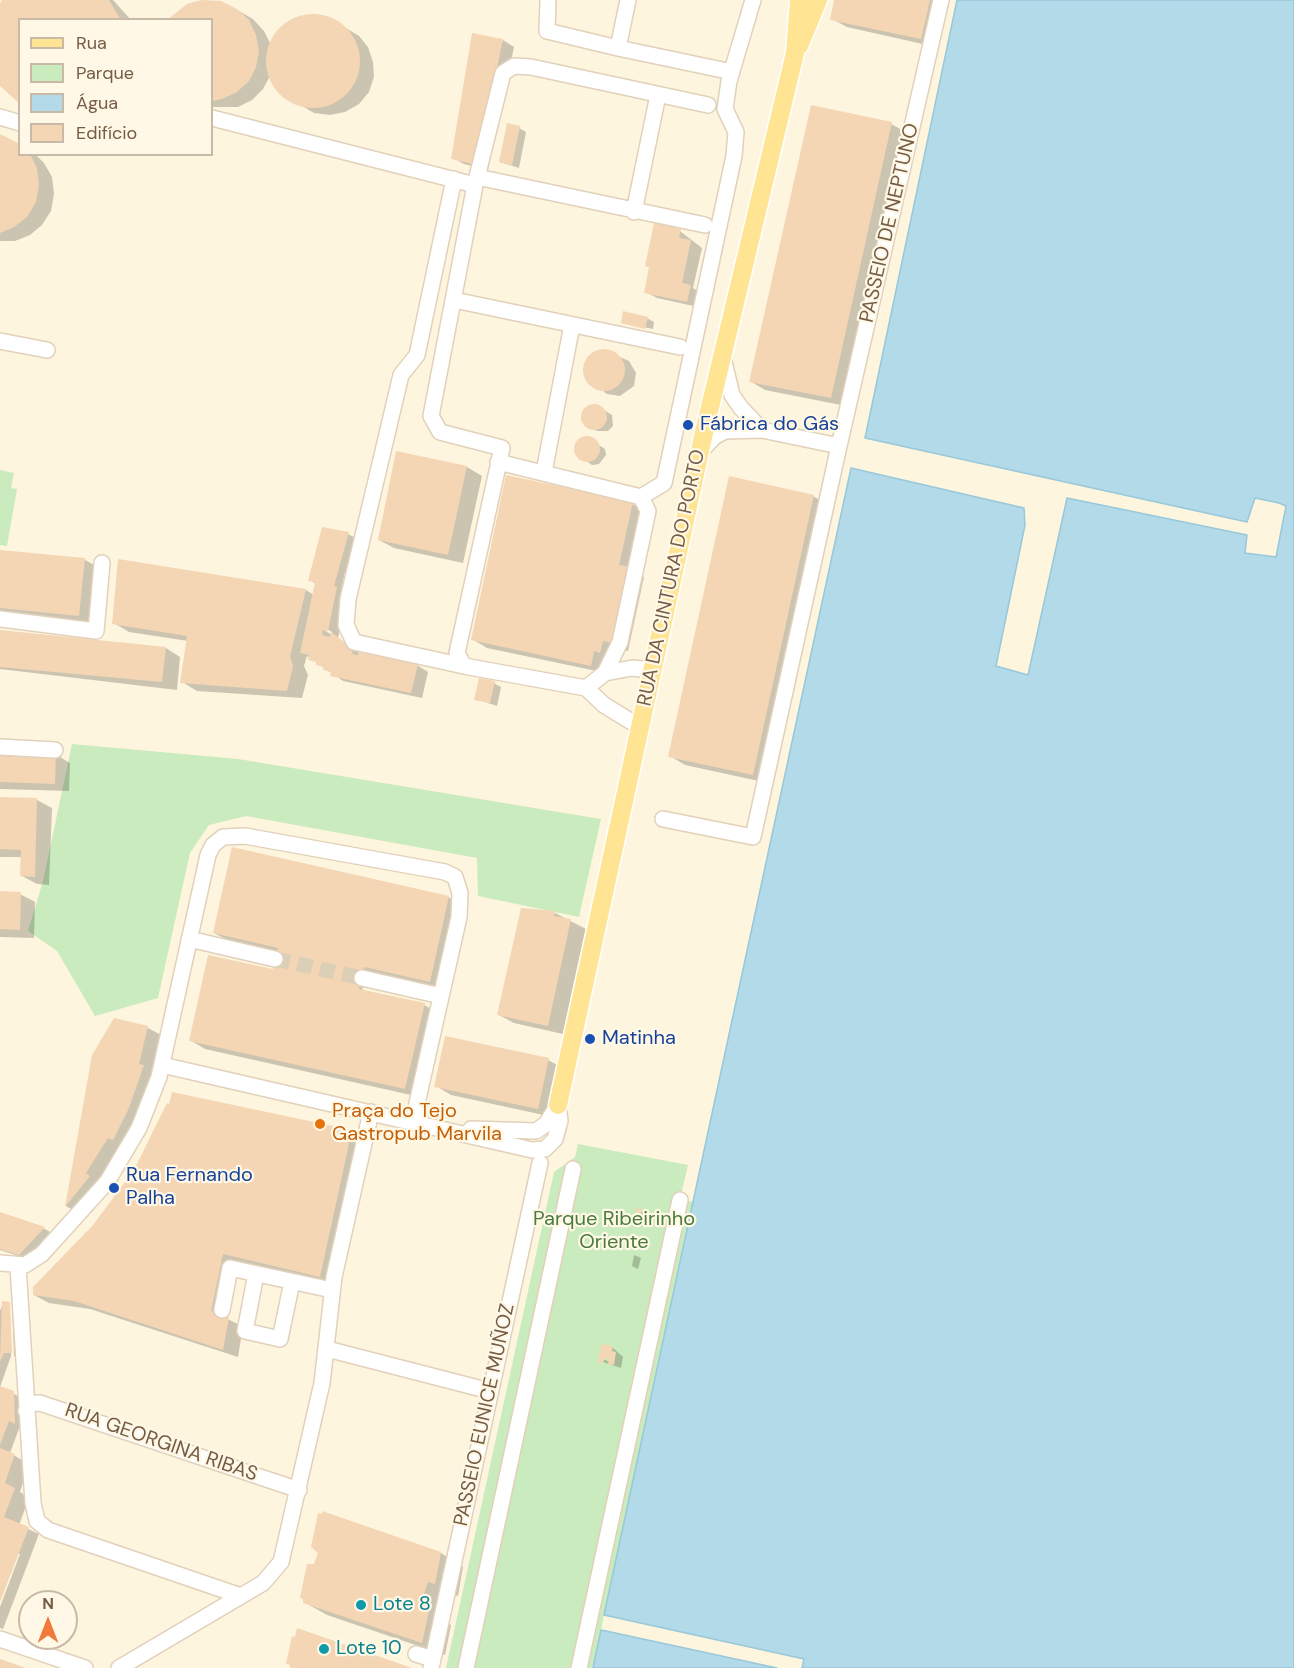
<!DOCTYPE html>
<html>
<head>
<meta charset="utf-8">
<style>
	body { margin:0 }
	#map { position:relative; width:1294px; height:1668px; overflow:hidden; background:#fef5de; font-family:"DM Sans",sans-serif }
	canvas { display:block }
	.legend { position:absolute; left:18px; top:18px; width:195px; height:138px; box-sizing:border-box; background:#fff8e6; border:2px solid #c8baa6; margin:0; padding:8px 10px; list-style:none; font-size:18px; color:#755c45 }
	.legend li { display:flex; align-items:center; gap:12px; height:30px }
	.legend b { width:30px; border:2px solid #c8baa6 }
	.north { position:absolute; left:18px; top:1590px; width:60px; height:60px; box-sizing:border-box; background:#fff8e6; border:2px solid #c8baa6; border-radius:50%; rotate:0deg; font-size:16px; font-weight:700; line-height:24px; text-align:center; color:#755c45 }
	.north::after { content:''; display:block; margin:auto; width:21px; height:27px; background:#f0793b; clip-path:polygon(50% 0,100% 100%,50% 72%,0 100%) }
</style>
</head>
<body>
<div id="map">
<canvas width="1294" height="1668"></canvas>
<ul class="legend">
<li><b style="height:8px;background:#ffe494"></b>Rua</li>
<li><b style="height:16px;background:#caebbd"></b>Parque</li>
<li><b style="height:16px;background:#b2dae8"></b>Água</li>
<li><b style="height:16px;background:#f4d5b4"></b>Edifício</li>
</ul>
<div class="north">N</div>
</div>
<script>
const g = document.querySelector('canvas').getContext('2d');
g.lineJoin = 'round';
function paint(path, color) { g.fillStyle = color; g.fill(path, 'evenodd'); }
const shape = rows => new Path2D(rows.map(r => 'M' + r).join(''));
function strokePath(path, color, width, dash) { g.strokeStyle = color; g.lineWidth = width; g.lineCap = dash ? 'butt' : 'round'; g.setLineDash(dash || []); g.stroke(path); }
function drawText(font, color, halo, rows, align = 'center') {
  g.font = font + ' "DM Sans",sans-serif'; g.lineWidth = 4.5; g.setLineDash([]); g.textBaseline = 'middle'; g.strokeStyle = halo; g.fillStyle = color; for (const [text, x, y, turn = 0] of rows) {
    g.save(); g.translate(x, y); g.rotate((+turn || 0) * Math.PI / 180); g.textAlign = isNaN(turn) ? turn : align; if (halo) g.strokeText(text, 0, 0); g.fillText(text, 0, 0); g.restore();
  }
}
paint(shape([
	[851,468,1024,508,1025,525,996,666,1039,821,802,1668,804,1659,604,1615,601,1630,777,1668,446,1668,554,1172,575,1157,578,1144,688,1165,680,1199,694,1202],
	[0,470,14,473,11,488,17,489,7,546,0,545],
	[72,744,238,759,601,819,579,917,478,896,477,858,246,816,209,825,190,853,158,998,95,1016,57,951,28,931,43,881]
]), '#caebbd');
const water = shape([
	[957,0,1294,0,1294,1668,802,1668,804,1659,604,1615,851,468,1024,508,1025,525,996,666,1028,675,1067,498,1247,535,1245,553,1276,557,1286,506,1279,503,1255,498,1247,522,865,438,957,0],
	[601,1630,606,1631,777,1668,593,1668,601,1630]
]);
paint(water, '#b2dae8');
strokePath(water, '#98c8da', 1.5);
paint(shape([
	[4,0,113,0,131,20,20,20,20,102,0,83,0,5],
	[836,0,946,0,936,47,847,27,832,19],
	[187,5,237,10,253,19,264,31,270,43,278,31,289,22,302,16,317,15,331,19,359,36,368,47,373,62,374,77,369,92,359,104,345,112,330,115,314,113,285,96,270,76,263,89,252,100,238,107,212,107,212,20,169,20],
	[503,40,514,47,488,170,464,164,453,158],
	[891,124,906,132,846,406,765,390,750,381],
	[519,128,526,132,519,168,500,162],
	[0,136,20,154,35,154,44,163,52,177,54,194,51,211,42,225,30,235,15,241,0,241],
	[680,231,702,248,693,288,701,293,698,307,657,298,646,292,651,268,646,266],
	[647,318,654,322,653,329,623,323],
	[604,350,629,361,636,373,634,386,620,396,607,394,587,378,587,360,591,355],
	[590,406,598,406,612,415,613,426,608,431,597,431,590,427,583,418,585,411],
	[588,438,605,449,606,455,599,464,592,465,578,455,576,448,582,440],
	[467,467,482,476,463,563,394,548,379,540],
	[813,496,828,505,768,783,685,765,670,756],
	[632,504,647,512,635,571,644,577,628,651,618,649,606,673,487,648,472,639],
	[348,534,359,540,352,573,345,572,341,591,348,595,338,638,360,653,417,665,428,672,422,698,343,681,307,656,304,666,308,675,302,698,197,691,182,682,188,641,129,632,114,623,120,561,306,590,314,595,316,584,310,580],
	[322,626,332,632,332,635,321,628],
	[0,551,85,560,100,568,94,624,0,615],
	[0,632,166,648,180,657,177,690,0,669],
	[494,683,501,687,497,706,476,699],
	[0,752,55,754,70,763,69,791,0,789],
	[0,799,37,800,52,808,49,885,37,884,22,876,22,857,0,857],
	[0,893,20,894,35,902,34,938,0,937],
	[448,897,463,906,445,989,366,972,362,991,424,1005,439,1013,420,1097,205,1049,190,1040,274,971,278,952,229,941,214,933],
	[522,910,555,913,586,929,563,1034,514,1023,499,1015],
	[114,1020,148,1028,163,1036,144,1116,80,1214,66,1206,94,1056],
	[548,1060,563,1068,553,1117,451,1095,436,1086],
	[173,1094,352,1131,367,1140,335,1284,237,1262,226,1318,243,1327,238,1357,90,1309,49,1303,34,1295,95,1226,135,1171,170,1105],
	[638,1210,645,1212,642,1227,635,1224],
	[0,1213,45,1229,55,1235,31,1260,0,1250],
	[634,1255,641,1258,638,1269,632,1266],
	[3,1303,9,1306,11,1356,0,1387,24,1399,25,1428,20,1426,10,1453,29,1464,20,1492,29,1498,19,1525,39,1534,3,1629,0,1628,0,1607,20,1554,17,1553,0,1599,0,1311],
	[12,1305,17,1308,19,1357,14,1356],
	[612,1347,623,1357,621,1368,600,1361,600,1357,611,1363],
	[324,1513,441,1553,463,1567,458,1596,442,1591,434,1615,451,1625,445,1655,327,1615,304,1602,320,1552]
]), '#0003');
paint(shape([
	[2,0,109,0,121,20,20,20,20,104,0,86,0,3],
	[201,0,221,1,237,9,249,20,256,35,259,51,256,67,249,81,237,92,222,99,212,101,212,20,167,20,187,4],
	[834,0,930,0,921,39,830,20],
	'266 61a47 47 0 1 1 94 0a47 47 0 1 1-94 0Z',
	[472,33,503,39,477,165,451,159],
	[811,105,892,122,831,398,749,382],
	[507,123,520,126,512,165,499,162],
	[0,134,20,144,20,154,30,154,37,168,39,185,36,202,27,217,14,227,0,233],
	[654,223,681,229,679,238,691,240,682,283,691,285,687,302,644,293,649,267,645,266],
	[623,311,648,317,645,329,621,323],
	'583 370a21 21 0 1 1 42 0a21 21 0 1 1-42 0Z',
	'581 417a13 13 0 1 1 26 0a13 13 0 1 1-26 0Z',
	'574 449a13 13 0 1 1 26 0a13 13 0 1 1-26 0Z',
	[396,451,467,466,448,555,378,540],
	[506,475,633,502,619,565,630,567,613,643,603,641,600,653,594,651,591,666,471,640],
	[729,476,814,495,753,775,668,757],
	[322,527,349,532,334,586,337,587,328,631,323,630,322,635,330,637,331,632,353,649,352,654,358,655,358,652,418,664,411,693,330,676,331,672,323,670,324,667,316,665,316,662,308,660,309,655,300,653,315,582,308,581],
	[0,550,85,558,79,616,0,608],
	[118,559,306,589,290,657,293,666,287,691,180,683,187,636,112,624],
	[0,630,166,647,162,682,0,667],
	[479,678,495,681,490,703,474,700],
	[0,751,56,753,55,784,0,782],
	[0,797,37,798,35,877,20,876,21,850,0,849],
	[232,847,449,896,430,982,364,967,359,989,425,1003,405,1089,189,1041,208,955,273,969,278,948,213,933],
	[0,891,21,892,20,930,0,929],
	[521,908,555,911,554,916,571,919,548,1026,497,1015],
	[114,1018,148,1026,139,1064,144,1065,129,1108,113,1140,108,1138,86,1173,90,1176,65,1207,92,1055],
	[445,1036,549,1058,538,1109,434,1087],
	[172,1092,352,1130,320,1277,223,1254,211,1311,229,1317,223,1350,74,1301,33,1295,33,1287,93,1225,134,1170,167,1103,169,1104],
	[637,1208,642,1209,639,1226,633,1225],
	[0,1212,45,1227,19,1255,0,1249],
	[2,1301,10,1302,12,1353,4,1353,0,1362],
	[602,1344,613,1346,612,1351,616,1352,614,1365,608,1364,609,1359,605,1358,603,1363,598,1362],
	[0,1386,14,1391,15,1424,9,1421,0,1445],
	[0,1448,15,1454,5,1483,15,1488,4,1517,29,1527,0,1602],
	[322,1511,441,1552,435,1584,428,1582,419,1608,429,1611,422,1643,303,1603,303,1599,300,1598,307,1564,314,1564,318,1553,311,1547,318,1513,322,1514],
	[297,1628,412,1668,290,1668,290,1665,286,1664,292,1636,295,1637],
	[0,1659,26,1668,0,1668]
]), '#f4d5b4');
strokePath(shape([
	[275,959,362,978]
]), '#dccfb8', 15, [15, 8]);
const minor = shape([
	[548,0,547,31,618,48],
	[628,0,618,48,732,72],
	[0,117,20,123],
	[212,118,475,185,431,416,440,432,502,448,457,653,464,666,586,688,604,705,640,727],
	[477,177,705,225],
	[454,179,417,355,401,375,348,599,346,625,354,642,464,666],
	[474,189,503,73,514,66,531,67,708,105],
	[634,212,658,95],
	[454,300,680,347],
	[0,341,47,350],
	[839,446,941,0],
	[699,453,714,437,725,431,762,430,741,408,732,395,722,354],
	[498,462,641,497,648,511,620,642,605,673],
	[544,472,572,325],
	[641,497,664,483,734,156,736,132,725,109,729,81,753,0],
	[0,619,96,631,102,563],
	[586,688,605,673,632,668,652,670],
	[0,747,55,750],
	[663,819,753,837,839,446,762,430],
	[189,939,275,959],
	[362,978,441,996],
	[162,1065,532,1150,545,1149,555,1139,560,1121,558,1105],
	[471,1129,536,1131,546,1124,558,1105],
	[0,1263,25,1265,42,1254,107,1182,139,1128,159,1077,208,855,213,845,223,837,245,836,445,872,455,877,460,893,459,917,413,1121],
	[18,1266,33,1503,37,1521,48,1530,241,1596],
	[256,1274,245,1331,280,1339,292,1282],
	[222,1310,230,1268,332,1290],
	[327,1349,490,1391],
	[26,1411,29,1404,40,1403,299,1490],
	[0,1639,85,1668],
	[416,1654,433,1659],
	[119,1668,263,1583,281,1562,322,1383,334,1277,371,1112],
	[431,1668,540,1163],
	[466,1668,573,1169],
	[579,1668,680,1200]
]);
const major = shape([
	[799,46,818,0],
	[558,1105,705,428,795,53,799,0]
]);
strokePath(minor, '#e2d1ba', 18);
strokePath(major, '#fff', 21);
strokePath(minor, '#fff', 15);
strokePath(major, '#ffe494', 18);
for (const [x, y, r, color] of [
	[688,425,6,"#1a4fb4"],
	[590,1039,6,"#1a4fb4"],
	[320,1124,6,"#e8710a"],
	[114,1188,6,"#1a4fb4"],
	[361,1605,6,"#0f9aa8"],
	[324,1649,6,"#0f9aa8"]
]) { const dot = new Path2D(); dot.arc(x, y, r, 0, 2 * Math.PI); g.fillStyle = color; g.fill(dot); strokePath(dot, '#fff8e6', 2); }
drawText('20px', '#755c45', '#fff8e6', [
	["PASSEIO DE NEPTUNO",890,223,-77],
	["RUA DA CINTURA DO PORTO",672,578,-78],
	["PASSEIO EUNICE MUÑOZ",485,1415,-78],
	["RUA GEORGINA RIBAS",161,1443,19]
]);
drawText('20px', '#164399', '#fff8e6', [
	["Fábrica do Gás",700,425],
	["Matinha",602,1039],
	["Rua Fernando",126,1176],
	["Palha",126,1199]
], 'left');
drawText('20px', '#c56008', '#fff8e6', [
	["Praça do Tejo",332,1112],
	["Gastropub Marvila",332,1135]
], 'left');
drawText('20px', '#487b3c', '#fff8e6', [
	["Parque Ribeirinho",614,1220],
	["Oriente",614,1243]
]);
drawText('20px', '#0d838f', '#fff8e6', [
	["Lote 8",373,1605],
	["Lote 10",336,1649]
], 'left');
</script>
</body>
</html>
